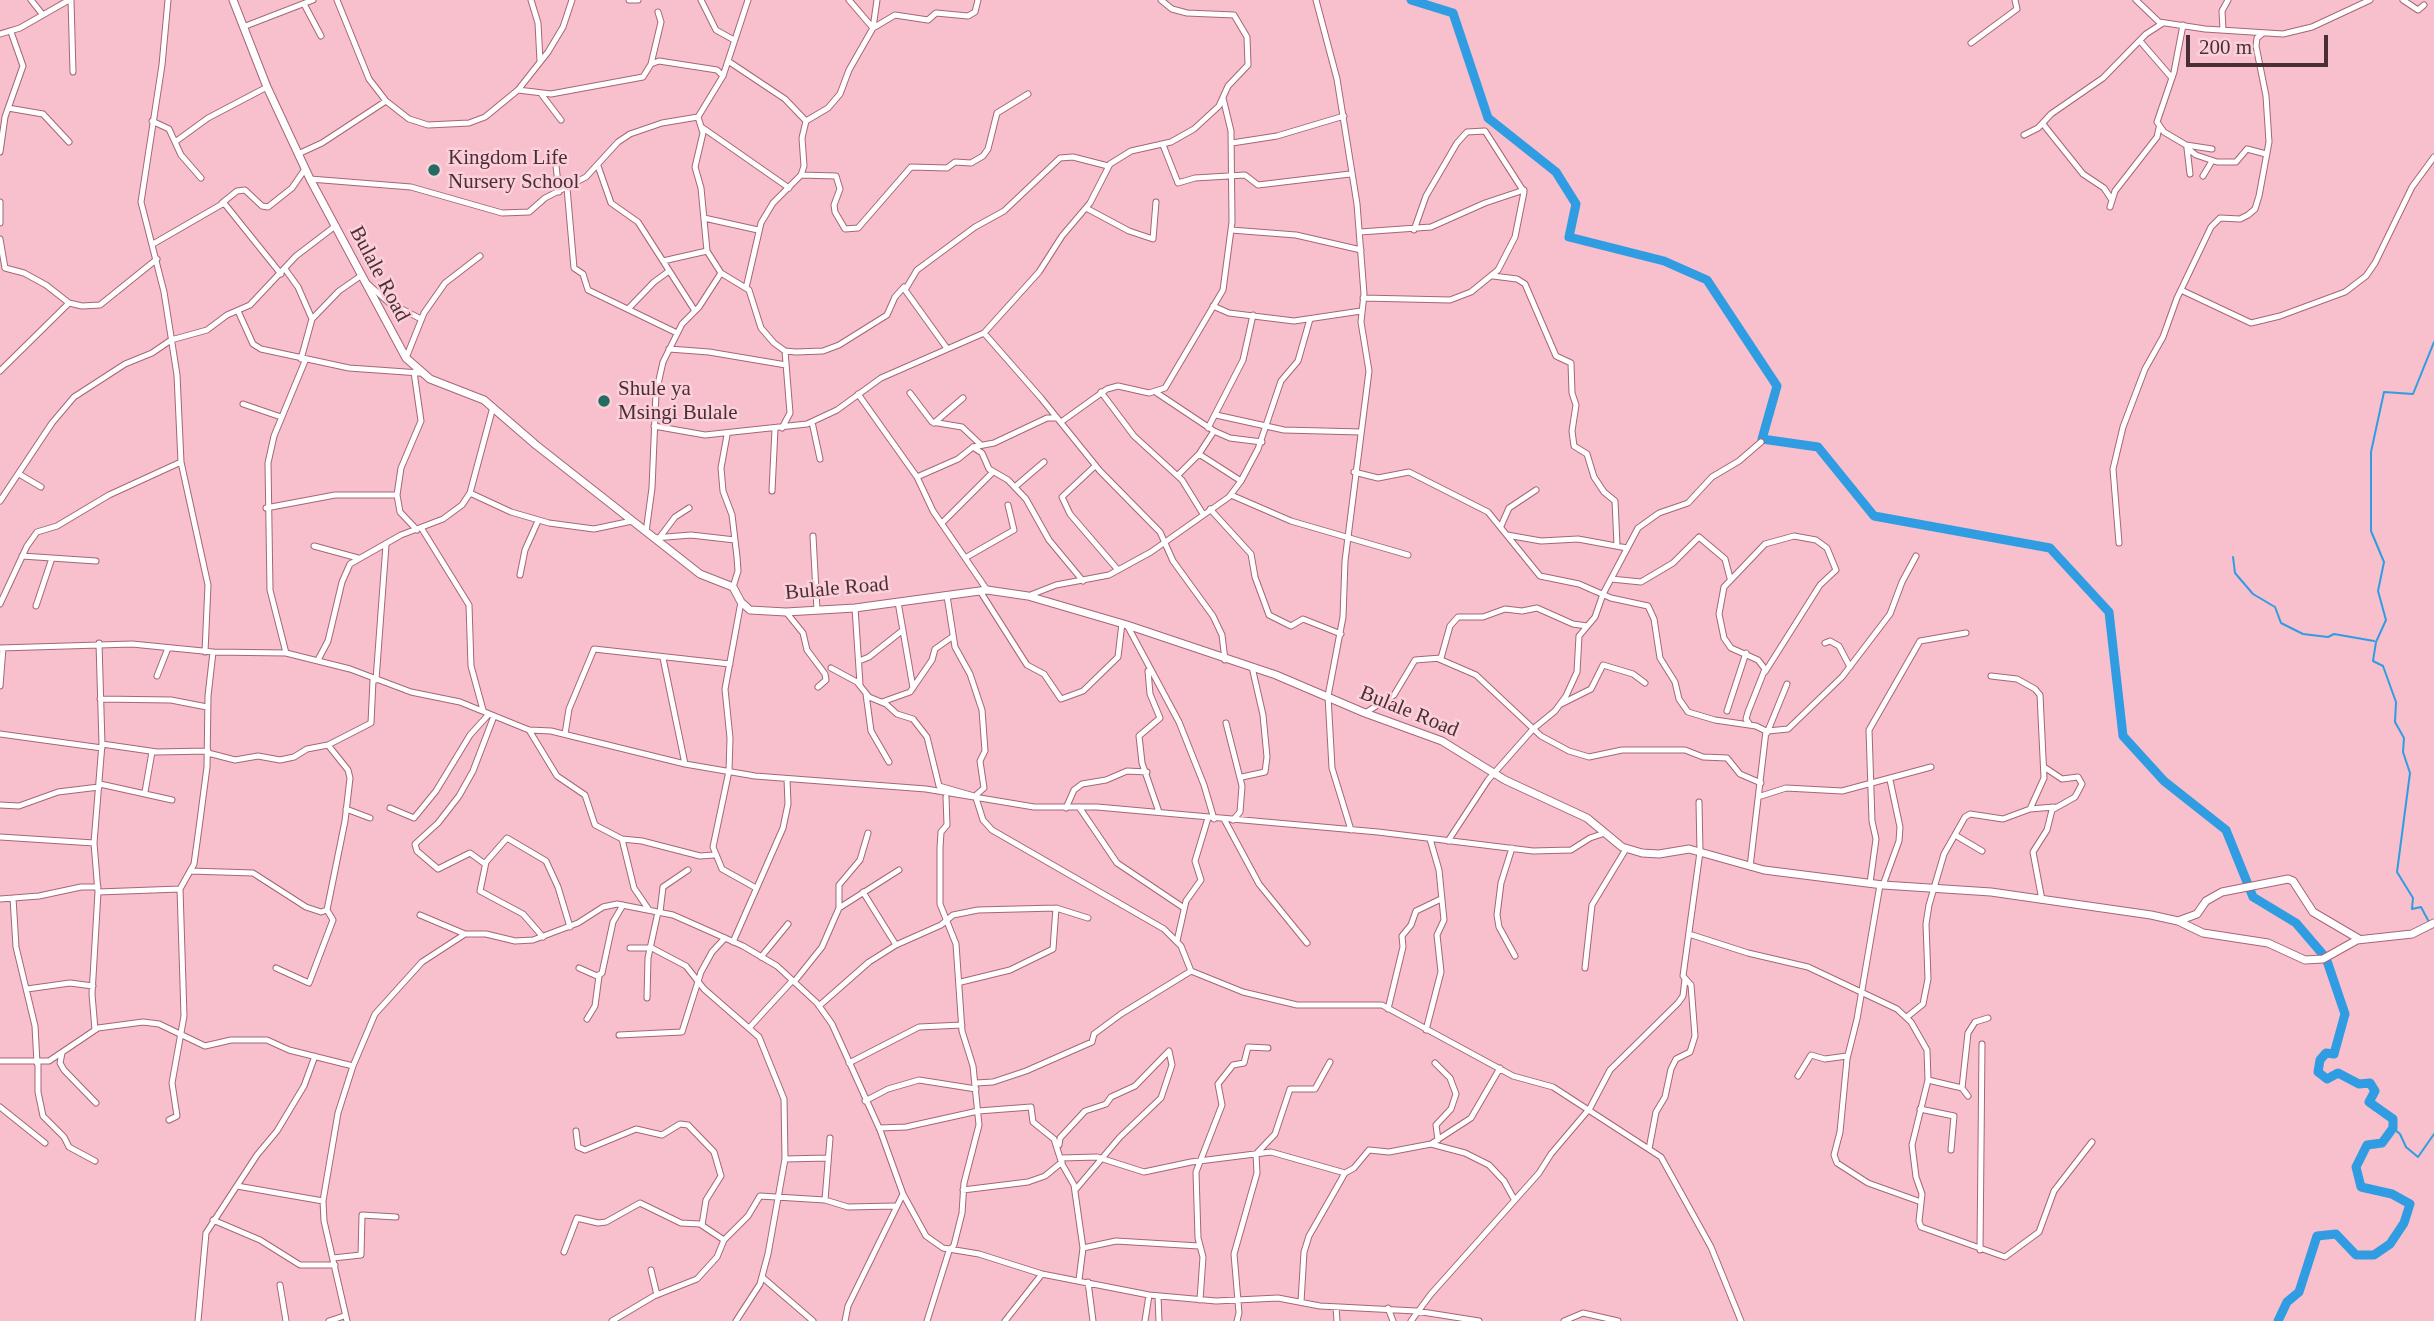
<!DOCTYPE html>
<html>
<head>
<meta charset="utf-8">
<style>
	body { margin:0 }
	#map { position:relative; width:2434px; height:1321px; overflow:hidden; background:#f8bfcd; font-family:Georgia,serif }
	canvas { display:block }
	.scale { position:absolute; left:2186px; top:35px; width:142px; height:32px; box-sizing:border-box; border:4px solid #4a2e36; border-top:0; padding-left:9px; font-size:21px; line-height:24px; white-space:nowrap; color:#4a2e36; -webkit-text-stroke:5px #fcd0db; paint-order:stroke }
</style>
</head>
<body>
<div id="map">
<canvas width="2434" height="1321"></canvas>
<div class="scale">200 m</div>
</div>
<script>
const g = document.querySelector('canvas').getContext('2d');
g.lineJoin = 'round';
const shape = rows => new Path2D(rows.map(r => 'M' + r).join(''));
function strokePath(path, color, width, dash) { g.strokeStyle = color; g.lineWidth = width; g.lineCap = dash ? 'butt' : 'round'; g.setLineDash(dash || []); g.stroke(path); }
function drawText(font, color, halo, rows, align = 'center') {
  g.font = font + ' Georgia,serif'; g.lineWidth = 5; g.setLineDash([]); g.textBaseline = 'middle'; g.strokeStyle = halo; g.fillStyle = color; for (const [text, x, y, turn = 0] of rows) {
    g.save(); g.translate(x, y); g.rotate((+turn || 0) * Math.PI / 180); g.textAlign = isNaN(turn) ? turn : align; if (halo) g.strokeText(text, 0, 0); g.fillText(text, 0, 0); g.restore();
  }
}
strokePath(shape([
	[2233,557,2235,573,2253,594,2275,607,2281,623,2303,634,2328,637,2334,634,2374,641],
	[2429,922,2421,907,2412,909,2413,898,2397,872,2410,773,2403,752,2404,738,2395,722,2396,702,2383,666,2373,661,2376,642,2386,620,2378,591,2384,562,2371,531,2371,452,2384,392,2413,394,2434,342],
	[2393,1128,2400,1134,2406,1147,2418,1157,2434,1134]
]), '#309de3', 2);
strokePath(shape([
	[1411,0,1453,13,1488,118,1556,172,1576,204,1569,237,1664,261,1707,280,1777,386,1762,439,1818,447,1874,516,2050,548,2109,612,2123,736,2164,781,2226,830,2253,897,2296,923,2326,958,2345,1014,2334,1054,2326,1053,2320,1060,2318,1072,2327,1079,2338,1073,2359,1084,2370,1083,2375,1091,2369,1102,2393,1119,2393,1128,2382,1143,2367,1145,2356,1167,2361,1187,2392,1194,2410,1204,2404,1223,2390,1244,2374,1255,2356,1255,2336,1234,2317,1236,2299,1292,2287,1302,2278,1321]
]), '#309de3', 9);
const minor = shape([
	[31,0,43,15],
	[71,0,73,72],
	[168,0,162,65,141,202,164,292,177,375,181,462,208,585,205,652],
	[337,0,369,79,386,101],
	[531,0,538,23,540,61],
	[629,0,638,0],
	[701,0,716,30,734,40],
	[849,0,873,28,895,15,928,20,936,13,968,16,975,12,978,0],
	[1316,0,1337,79,1357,204,1364,294,1361,322,1369,371,1345,561,1343,617,1328,696,1332,768,1351,830],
	[2136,0,2159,22,2205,29,2283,34,2312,27,2370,0],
	[2403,0,2418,10,2424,5],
	[304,4,321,36],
	[2183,25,2174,72,2157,122,2164,132,2186,145,2212,149],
	[243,27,313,0],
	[2223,30,2222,11,2228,0],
	[0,34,20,28,69,0],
	[2140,41,2172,78],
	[1971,43,2017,9,2015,0],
	[728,61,785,99,806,121],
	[651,64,661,22,658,12],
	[518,90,551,94,643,77,651,64,659,61,717,70,723,76],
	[542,95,561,120],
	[8,108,43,114,69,142],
	[698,117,703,133,695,167,701,188,707,251,721,273,749,290,761,328,774,343,785,351,796,352,823,351,839,345,887,315,895,297,904,287],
	[152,121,169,129,181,155,201,178],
	[2043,124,2083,174,2104,188,2112,200],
	[703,128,789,188],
	[2024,135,2038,128,2051,114,2103,78,2146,34,2163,23],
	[175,142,208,118,267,87],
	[1232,143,1277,136,1344,116],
	[1163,145,1178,183,1195,178,1245,175,1258,185,1350,174],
	[2187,148,2196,155,2217,162,2236,162,2247,149,2266,154],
	[2187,148,2190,174],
	[0,152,5,117,23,66,11,32],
	[298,154,322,143,386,101,409,119,428,125,469,123,485,117,518,90,548,52,563,27,572,0],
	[555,157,559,192],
	[598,166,611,203,638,222,695,311],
	[801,175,804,166,802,138,806,121,828,108,840,94,849,70,873,28,877,0],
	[2203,176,2212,161],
	[310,179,411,187,502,213,529,212,545,198,586,177,618,142,630,134,662,123,698,117,723,76,748,0],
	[567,188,574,268,583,274,588,290,677,333],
	[0,202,0,223],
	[222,203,237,191,245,190,262,206,268,207,292,188,305,169],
	[2110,207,2115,191,2157,137,2159,128],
	[1086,208,1129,231,1153,239,1156,202],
	[704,218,758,230],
	[1231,230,1296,235,1361,250],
	[1360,232,1431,227,1485,203,1524,190],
	[0,239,5,268,24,273,46,285,69,303,82,306,100,305,157,259],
	[153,244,224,203,281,274],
	[663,261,707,251],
	[285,269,298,287,312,319],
	[1493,276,1517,279,1525,284,1556,356,1571,363,1572,393,1576,405,1572,431,1574,446,1587,454,1594,477,1604,492,1615,501,1617,545],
	[367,283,388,302,421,319],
	[746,288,761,223,773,203,801,175,836,176,840,189,834,205,835,212,845,229,858,228,911,167,947,168,955,162,971,163,983,156,988,149,997,113,1028,94],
	[2181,290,2251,323,2280,316,2345,292,2366,276,2375,263,2412,187,2434,157],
	[1363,298,1450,300,1471,292,1498,270,1515,237,1524,192,1485,131,1467,132,1457,143,1426,196,1414,230],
	[1213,306,1229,313,1294,321,1361,311],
	[628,309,654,282,669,271],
	[238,311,253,344,261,349,349,368,420,373],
	[984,333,1041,398,1100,471,1160,532,1173,561,1213,616,1222,635,1225,660],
	[946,347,905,290,917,270,975,227,1004,211,1060,158,1073,157,1108,166],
	[669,349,709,352,786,365],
	[406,358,424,313,445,283,480,256],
	[301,359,312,319,339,291,362,275],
	[0,371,69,303],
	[414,372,421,421,401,468,397,495,400,512,417,530],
	[1101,392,1134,436,1182,480,1203,514],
	[910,393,932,422,962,427,980,444],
	[1157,393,1214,431,1230,438,1262,442],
	[858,394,917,477,933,511,987,590],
	[243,404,281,417],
	[1216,415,1284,430,1361,432],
	[812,422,820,459],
	[1061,422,1107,389,1118,386,1149,393,1165,388,1223,290,1232,222,1231,131,1223,98],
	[934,423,963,398],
	[654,426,705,435,807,424,837,410,881,378,984,333,1039,272,1062,236,1090,203,1110,164,1131,151,1171,142,1194,129,1219,106,1228,86,1248,65,1247,37,1234,15,1187,13,1172,9,1161,0],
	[782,428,790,413,785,351],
	[1208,428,1243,360,1253,315],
	[727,435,721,468,723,491,732,515,737,557,738,571,733,587],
	[973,447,982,453,989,469,1008,480,1026,499,1049,540,1083,581],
	[1199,454,1241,481],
	[1095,466,1062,497,1070,514,1118,570],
	[1354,472,1378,478,1409,472,1488,512,1540,576,1579,584,1611,598,1648,606,1654,619,1660,658,1675,682,1679,699,1688,712,1715,720,1756,726,1766,731,1750,867],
	[19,474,41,487],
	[1178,475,1199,454,1214,431],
	[917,477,958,459,973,447,994,443,1047,418,1056,418],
	[1016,486,1044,462],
	[772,491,775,429],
	[470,493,511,512,549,523,594,529,632,521],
	[1231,495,1291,521,1408,555],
	[0,501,52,423,74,397,125,364,152,353,171,340,207,330,227,315,250,305,296,256,334,227],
	[266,508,335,495,397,495],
	[1210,509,1251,554,1255,577,1269,615,1291,626,1303,619,1341,634],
	[942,523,993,472],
	[1501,526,1509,508,1536,490],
	[422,529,469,605,471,666,483,710],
	[646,532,652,488,656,393,663,362,682,324,699,307,721,273],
	[1507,535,1541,541,1578,539,1627,548],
	[813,536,817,610],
	[660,537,675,517,689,508],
	[654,538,691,535,735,540],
	[2119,543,2113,469,2123,427,2145,369,2163,337,2177,298,2211,227,2220,218,2240,219,2248,215,2255,209,2259,196,2269,142,2266,96,2256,46,2257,38,2263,33],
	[314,546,358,558],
	[22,556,96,561],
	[965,558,1014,530,1008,505],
	[520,575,525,550,538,521],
	[1611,579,1641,582,1673,563,1699,537,1725,559,1730,578],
	[980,591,1027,665,1044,674,1061,699,1083,691,1118,657,1122,623],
	[947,596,955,647,970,674,982,710,985,751,980,761,984,788,975,796],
	[1028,596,1056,585,1109,575,1151,552,1229,497,1241,481,1258,449,1281,381,1298,361,1310,319],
	[741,602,725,689,730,738,729,771,713,847,722,869,756,888],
	[898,602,913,688],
	[0,604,27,546,37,532,57,526,109,495,181,462],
	[36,606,52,558],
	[855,608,860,684],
	[786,612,803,633,807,650,825,674,826,680,818,687],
	[1127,625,1179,722,1204,785,1214,819],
	[1825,643,1830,641,1839,646,1850,667],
	[0,648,132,644,213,652,286,653,350,669,411,692,460,702,529,730,551,731,685,764,755,776,926,789,1034,807,1097,807,1378,832,1533,851,1571,850,1590,838,1605,833],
	[286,653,270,590,268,463,274,436,305,361],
	[663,658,685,764],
	[1439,659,1476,675,1541,736,1569,751,1589,757,1622,750,1685,750,1703,757,1727,758,1740,774,1761,783],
	[318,660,328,641,342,582,350,564,401,535,443,519,462,505,470,493,493,407],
	[859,661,869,657,903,630],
	[831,668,857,682,869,697,886,704,897,714,913,719,927,737,939,786,974,796],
	[1148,671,1150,694,1160,718,1139,736,1142,763,1159,812],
	[157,676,168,648],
	[1991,676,2017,679,2035,689,2040,695,2044,778,2030,809],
	[376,680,386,545],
	[0,686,3,648],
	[866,694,871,731,889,762],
	[100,699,171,700,207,707],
	[882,702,910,692,932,660,935,649,952,637],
	[1561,704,1591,689,1603,665,1633,674,1645,683],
	[1727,711,1746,653],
	[1365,713,1394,695,1415,660,1441,658,1450,626,1458,617,1483,617,1505,609,1522,611,1537,608,1573,624,1587,626],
	[1226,723,1242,786,1240,812,1233,820],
	[1750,725,1746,719,1748,712,1765,669,1758,660,1731,648,1724,638,1719,614,1724,587,1765,544,1794,536,1816,540,1827,548,1836,570,1820,585,1765,672],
	[529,730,557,776,585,795,595,825,622,839,634,888,649,910],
	[1768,731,1788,729,1842,677,1890,614,1902,582,1916,556],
	[1767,733,1787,684],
	[0,734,102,748],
	[565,734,569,709,594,649,730,664],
	[102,744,157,752,208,751],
	[208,753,235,760,258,756,280,760,294,757,307,749,328,745,371,723,373,680],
	[1242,777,1265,772,1267,757,1263,715,1252,667],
	[100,784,172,800],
	[145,792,152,752],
	[1761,796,1786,788,1842,791,1931,767],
	[976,798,983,820,992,830,1164,929,1181,946,1191,971],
	[0,805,19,806,58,792,99,787],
	[1079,807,1117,863,1184,908],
	[390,808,414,818,436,791,470,735,489,714],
	[1066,808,1074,790,1082,784,1106,780,1127,771,1147,772],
	[346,809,370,818],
	[1224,819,1259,884,1307,943],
	[1955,835,1982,851],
	[0,837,94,843],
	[622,839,642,841,700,856,714,855],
	[1448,841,1488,780,1533,729,1555,711,1566,696,1577,672,1579,636,1595,617,1603,594,1638,528,1659,513,1688,503,1712,477,1739,461,1761,442],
	[1512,848,1501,883,1497,915,1499,927,1515,956],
	[485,864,470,853,438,869,417,851,415,844,438,823,459,796,473,771,494,716],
	[190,871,253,873,306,907,321,912,327,910,345,821,350,778,348,770,328,745],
	[1870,883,1876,839,1872,821,1869,730,1920,641,1966,633],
	[1880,885,1857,1019,1847,1059,1840,1132,1834,1155,1837,1163,1868,1183,1921,1202],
	[1883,885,1899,841,1900,827,1890,780],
	[98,892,180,889],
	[863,892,896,945],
	[13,898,16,947,35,1026,37,1063],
	[0,899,39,896,81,887,98,887],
	[2042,900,2033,852,2047,830,2052,810,2075,797,2082,784,2078,777,2062,779,2044,767],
	[839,908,899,870],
	[660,912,663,887,688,870],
	[420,915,465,934],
	[1689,934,1748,953,1808,967,1897,1009,1911,1022,1927,1050,1928,1080,1912,1145,1916,1177,1922,1194,1919,1221,1921,1227,2005,1257,2039,1232,2054,1191,2092,1142],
	[543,937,523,914,480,891,486,862,507,838,546,861,558,887,570,927],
	[1177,941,1186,901,1201,880,1195,861,1208,818],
	[733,942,783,828,788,804,787,779],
	[650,947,686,966,704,989,759,1037,784,1099,785,1159,768,1254,760,1284,736,1321],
	[630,948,650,948],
	[761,957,788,924],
	[276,968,309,983,333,920,327,910],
	[579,968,597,976,602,973,613,922,623,905],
	[1585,968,1592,905,1626,849],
	[794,982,822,947,839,908,839,885,860,860,868,833],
	[961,982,1010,970,1053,949,1056,908],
	[27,989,70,983,93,986],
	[647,998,648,958,658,912],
	[819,1006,869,962,896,945,941,925,953,915,978,910,1056,908,1088,918],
	[1388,1009,1403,947,1402,936,1411,925,1416,911,1441,899],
	[1907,1017,1923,1004,1928,979,1926,924,1929,905,1944,854,1965,817,1970,814,2003,819,2030,809,2054,807],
	[587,1019,595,1006,599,976],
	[749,1028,792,981],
	[95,1030,92,994,98,892,94,843,102,744,99,643],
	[1426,1030,1441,972,1437,935,1444,920,1439,870,1430,839],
	[619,1035,682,1032,701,972,712,952,725,938],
	[62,1053,60,1063,64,1070,96,1103],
	[0,1061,49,1061,98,1028,143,1022,159,1024,205,1046,231,1040,267,1040,289,1050,353,1066],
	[38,1063,38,1092,43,1116,64,1137,69,1147,95,1161],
	[849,1063,919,1027,962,1025],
	[1435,1063,1450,1078,1456,1094,1451,1109,1436,1125,1438,1140],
	[1798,1076,1811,1055,1825,1059,1847,1056],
	[1928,1080,1962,1088,1968,1096],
	[976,1083,993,1082,1026,1071,1092,1042,1094,1034,1121,1014,1191,971,1243,992,1297,1005,1382,1005,1513,1076,1553,1087,1661,1157,1711,1247,1741,1321],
	[1962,1088,1968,1033,1975,1022,1988,1018],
	[865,1101,888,1089,919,1080,976,1089],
	[0,1107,45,1143],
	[1920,1109,1954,1116,1951,1150],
	[169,1120,177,1116,172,1083,184,1016,180,889,194,864,199,828,207,767,208,696,213,652],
	[879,1128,906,1127,978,1111,1031,1107,1033,1122,1054,1139,1062,1164,1074,1185,1083,1248,1079,1280],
	[576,1131,578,1147,585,1150,636,1129,662,1135,680,1124,688,1125,714,1152,721,1176,706,1200,702,1225],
	[1431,1144,1465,1153,1489,1165,1504,1181,1514,1199],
	[1059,1145,1060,1138,1085,1111,1106,1104,1111,1097,1135,1086,1169,1051,1172,1065,1161,1098,1120,1137,1076,1189],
	[1649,1149,1656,1112,1665,1097,1671,1069,1676,1059,1690,1052,1695,1036,1691,985,1683,976,1700,852,1699,802],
	[1061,1158,1097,1157,1144,1172,1191,1162,1271,1152,1345,1173,1354,1168,1369,1150,1389,1152,1431,1144,1471,1118,1500,1068],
	[785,1159,828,1158],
	[237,1186,323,1201],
	[963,1190,1028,1182,1045,1176,1062,1162],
	[825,1200,830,1138],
	[213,1220,260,1240,300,1265,335,1265],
	[1083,1248,1116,1241,1199,1246],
	[1980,1250,1982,1044],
	[564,1252,577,1218,598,1223,606,1222,640,1203,681,1223,700,1224,724,1240],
	[333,1258,361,1255,362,1215,396,1217],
	[651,1270,657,1295],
	[762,1277,813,1321],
	[1088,1282,1093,1321],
	[280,1285,286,1321],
	[1158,1296,1159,1321],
	[1200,1300,1203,1257,1198,1238,1196,1172,1222,1105,1218,1084,1233,1065,1244,1063,1248,1047,1268,1048],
	[1301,1302,1304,1252,1309,1236,1345,1173],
	[1336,1307,1337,1321],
	[1388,1308,1393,1321],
	[198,1321,206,1233,257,1155,277,1131,304,1086,315,1056],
	[329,1321,344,1316],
	[347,1321,324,1221,323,1201,338,1113,353,1066,375,1014,422,962,465,934,486,934,515,941,533,940,578,923,603,907,617,904,673,915,743,946,777,966,817,1003,832,1024,880,1130,903,1194,926,1236,943,1248,979,1254,1042,1274,1149,1295,1216,1301,1278,1298,1320,1306,1416,1311,1479,1321],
	[612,1321,654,1296,697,1279,717,1257,724,1240,748,1216,760,1196,825,1200,848,1207,895,1206],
	[845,1321,848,1306,903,1194],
	[927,1321,949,1251,954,1245,962,1213,964,1183,979,1125,973,1066,962,1031,956,944,940,904,940,848,941,832,947,825,946,797],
	[1005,1321,1042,1274],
	[1145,1321,1149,1295],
	[1237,1321,1239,1313,1234,1254,1257,1173,1256,1154,1275,1134,1290,1089,1315,1089,1330,1062],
	[1411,1321,1431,1294,1539,1173,1551,1154,1590,1108,1610,1070,1678,1003,1683,996,1685,979],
	[1564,1321,1583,1313,1618,1321]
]);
const tertiary = shape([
	[233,0,267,87,310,179,406,358,430,379,484,400,536,445,700,574,733,587,741,602,750,610,786,612,855,608,987,590,1028,596,1127,625,1276,675,1365,713,1442,741,1505,780,1587,818,1622,847,1642,853,1659,854,1689,849,1764,870,1883,885,1991,892,2151,915,2178,921,2203,933,2268,943,2305,960,2323,959,2357,940,2412,934,2434,923],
	[2178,921,2197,914,2206,901,2222,892,2288,879,2293,881,2313,912,2359,939]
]);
strokePath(minor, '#a66677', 7);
strokePath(tertiary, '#a66677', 9);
strokePath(minor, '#fff', 5);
strokePath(tertiary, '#fff', 7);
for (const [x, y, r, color] of [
	[434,170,7,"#246b61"],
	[604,401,7,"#246b61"]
]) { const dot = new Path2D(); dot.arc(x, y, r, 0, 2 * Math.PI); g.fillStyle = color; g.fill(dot); strokePath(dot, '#fcd0db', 2.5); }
drawText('21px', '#4a2e36', '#fcd0db', [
	["Kingdom Life",448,158],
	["Nursery School",448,182],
	["Shule ya",618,389],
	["Msingi Bulale",618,413]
], 'left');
drawText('21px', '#4a2e36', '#fcd0db', [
	["Bulale Road",379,274,62],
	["Bulale Road",837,589,-5],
	["Bulale Road",1409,712,22]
]);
</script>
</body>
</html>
